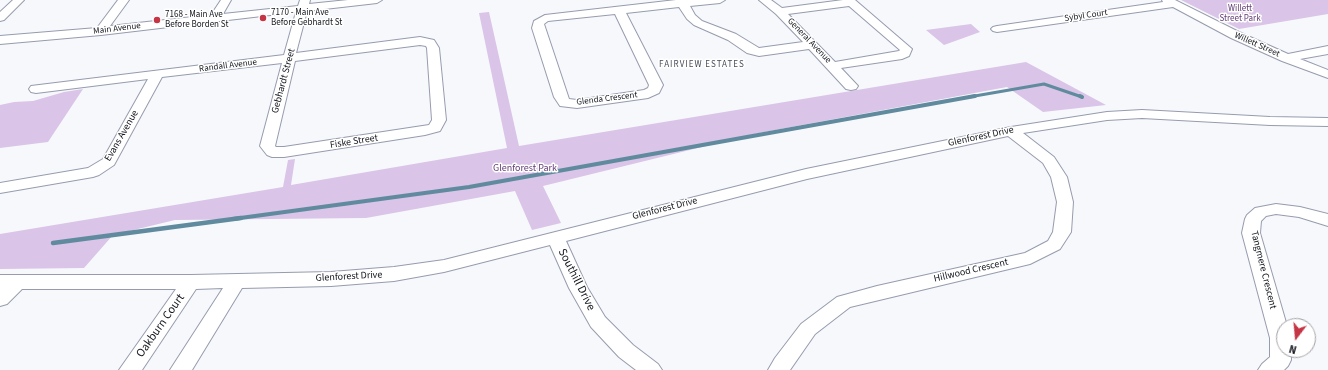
<!DOCTYPE html>
<html>
<head>
<meta charset="utf-8">
<style>
	body { margin:0 }
	#map { position:relative; width:1328px; height:370px; overflow:hidden; background:#f7f8fc; font-family:"Source Sans 3",sans-serif }
	canvas { display:block }
	.north { position:absolute; left:1276px; top:318px; width:40px; height:40px; box-sizing:border-box; background:#fff; border:1px solid #a1a2a5; border-radius:50%; rotate:196deg; font-size:11px; font-weight:700; line-height:16px; text-align:center; color:#14171d }
	.north::after { content:''; display:block; margin:auto; width:14px; height:18px; background:#c53545; clip-path:polygon(50% 0,100% 100%,50% 72%,0 100%) }
</style>
</head>
<body>
<div id="map">
<canvas width="1328" height="370"></canvas>
<div class="north">N</div>
</div>
<script>
const g = document.querySelector('canvas').getContext('2d');
g.lineJoin = 'round';
function paint(path, color) { g.fillStyle = color; g.fill(path, 'evenodd'); }
const shape = rows => new Path2D(rows.map(r => 'M' + r).join(''));
function strokePath(path, color, width, dash) { g.strokeStyle = color; g.lineWidth = width; g.lineCap = dash ? 'butt' : 'round'; g.setLineDash(dash || []); g.stroke(path); }
function drawText(font, color, halo, rows, align = 'center') {
  g.font = font + ' "Source Sans 3",sans-serif'; g.lineWidth = 3; g.setLineDash([]); g.textBaseline = 'middle'; g.strokeStyle = halo; g.fillStyle = color; for (const [text, x, y, turn = 0] of rows) {
    g.save(); g.translate(x, y); g.rotate((+turn || 0) * Math.PI / 180); g.textAlign = isNaN(turn) ? turn : align; if (halo) g.strokeText(text, 0, 0); g.fillText(text, 0, 0); g.restore();
  }
}
paint(shape([
	[1181,0,1328,0,1328,14,1239,29],
	[489,12,519,146,1026,62,1106,105,1043,112,1007,87,759,133,543,186,561,223,532,230,515,191,366,218,175,220,113,235,84,268,0,269,0,234,283,187,288,160,295,159,291,185,507,148,479,13],
	[971,24,980,32,944,45,926,30],
	[83,89,48,142,0,148,0,105,14,102,33,101,64,92]
]), '#dac4e7');
strokePath(shape([
	[969,97,1044,84,1082,97]
]), '#608b9e', 3);
strokePath(shape([
	[1080,96,1082,97],
	[233,219,469,187,975,96]
]), '#608b9e', 4);
strokePath(shape([
	[53,243,241,218]
]), '#608b9e', 4.5);
const minor = shape([
	[13,0,24,0,4,20,0,21,0,12,13,0],
	[118,0,129,0,110,26,211,15,221,0,231,0,223,14,298,6,300,0,310,0,309,4,348,0,382,0,377,3,307,11,296,53,420,37,434,40,439,48,446,120,440,131,425,135,284,157,272,157,267,155,260,146,282,63,162,77,114,165,99,175,93,177,0,193,0,183,88,168,103,159,148,79,36,93,31,92,29,89,31,86,284,55,296,12,101,35,0,44,0,36,97,28,118,0],
	[420,45,426,46,427,48,432,120,429,125,284,147,276,147,275,146,295,61,420,45],
	[676,0,725,0,720,3,690,6,695,15,702,21,736,34,759,48,803,42,776,14,759,0,771,0,782,8,843,0,855,0,912,49,909,56,902,59,841,68,858,86,856,89,851,90,846,89,809,49,759,56,747,53,728,40,694,25,687,19,679,7,626,13,663,85,659,93,648,98,577,108,560,106,554,97,532,28,534,21,545,15,676,0],
	[849,6,900,50,899,51,835,62,788,14,849,6],
	[615,14,649,85,648,88,644,90,577,100,569,99,544,24,548,21,615,14],
	[1162,0,1175,0,1239,32,1288,54,1328,46,1328,54,1300,59,1328,70,1328,78,1282,61,1231,38,1173,7,997,32,993,31,991,29,993,27,997,26,1163,2,1162,0],
	[1142,110,1270,117,1328,118,1328,126,1270,125,1142,118,1107,120,1023,133,1054,157,1067,177,1073,202,1071,232,1060,249,1030,264,850,307,815,334,790,370,768,370,775,358,801,324,837,297,877,286,1025,253,1048,241,1053,232,1057,202,1051,177,1043,163,1008,136,807,179,566,241,587,287,605,317,633,345,658,364,662,370,636,370,619,357,591,327,569,288,550,245,444,272,394,281,331,286,242,288,192,370,170,370,223,288,196,289,142,370,119,370,176,289,22,289,7,304,0,306,0,275,191,275,331,272,394,267,444,260,806,169,1011,127,1107,112,1142,110],
	[1276,204,1300,207,1328,214,1328,226,1299,217,1276,214,1266,216,1261,221,1260,233,1287,326,1284,326,1284,350,1291,350,1291,360,1288,366,1284,370,1258,370,1262,364,1270,357,1270,338,1242,233,1245,219,1247,215,1255,208,1276,204]
]);
strokePath(minor, '#969cad', 2);
paint(minor, '#fff');
for (const [x, y, r, color] of [
	[263,18,4,"#c53545"],
	[157,20,4,"#c53545"]
]) { const dot = new Path2D(); dot.arc(x, y, r, 0, 2 * Math.PI); g.fillStyle = color; g.fill(dot); strokePath(dot, '#fff', 1.5); }
drawText('9px', '#623c76', '#fff', [
	["Willett",1240,9],
	["Street Park",1240,19]
]);
drawText('9px', '#14171d', '#fff', [
	["7170 - Main Ave",271,13],
	["Before Gebhardt St",271,23],
	["7168 - Main Ave",165,15],
	["Before Borden St",165,25]
], 'left');
drawText('9px', '#14171d', '#fff', [
	["Sybyl Court",1086,16,-8],
	["Main Avenue",117,29,-7],
	["General Avenue",809,41,46],
	["Willett Street",1257,45,24],
	["Randall Avenue",228,66,-7],
	["Glenda Crescent",607,99,-7]
]);
g.letterSpacing = '1px';
drawText('9px', '#474c5a', '#fff', [
	["FAIRVIEW ESTATES",702,65]
]);
g.letterSpacing = '0px';
drawText('10px', '#14171d', '#fff', [
	["Gebhardt Street",284,81,-75],
	["Evans Avenue",122,136,-60],
	["Glenforest Drive",981,137,-12],
	["Fiske Street",354,142,-9],
	["Glenforest Drive",665,209,-14],
	["Tangmere Crescent",1263,270,76],
	["Hillwood Crescent",971,271,-13],
	["Glenforest Drive",349,277,-3]
]);
drawText('10px', '#623c76', '#fff', [
	["Glenforest Park",525,169]
]);
drawText('12px', '#14171d', '#fff', [
	["Southill Drive",576,280,63],
	["Oakburn Court",161,326,-55]
]);
</script>
</body>
</html>
